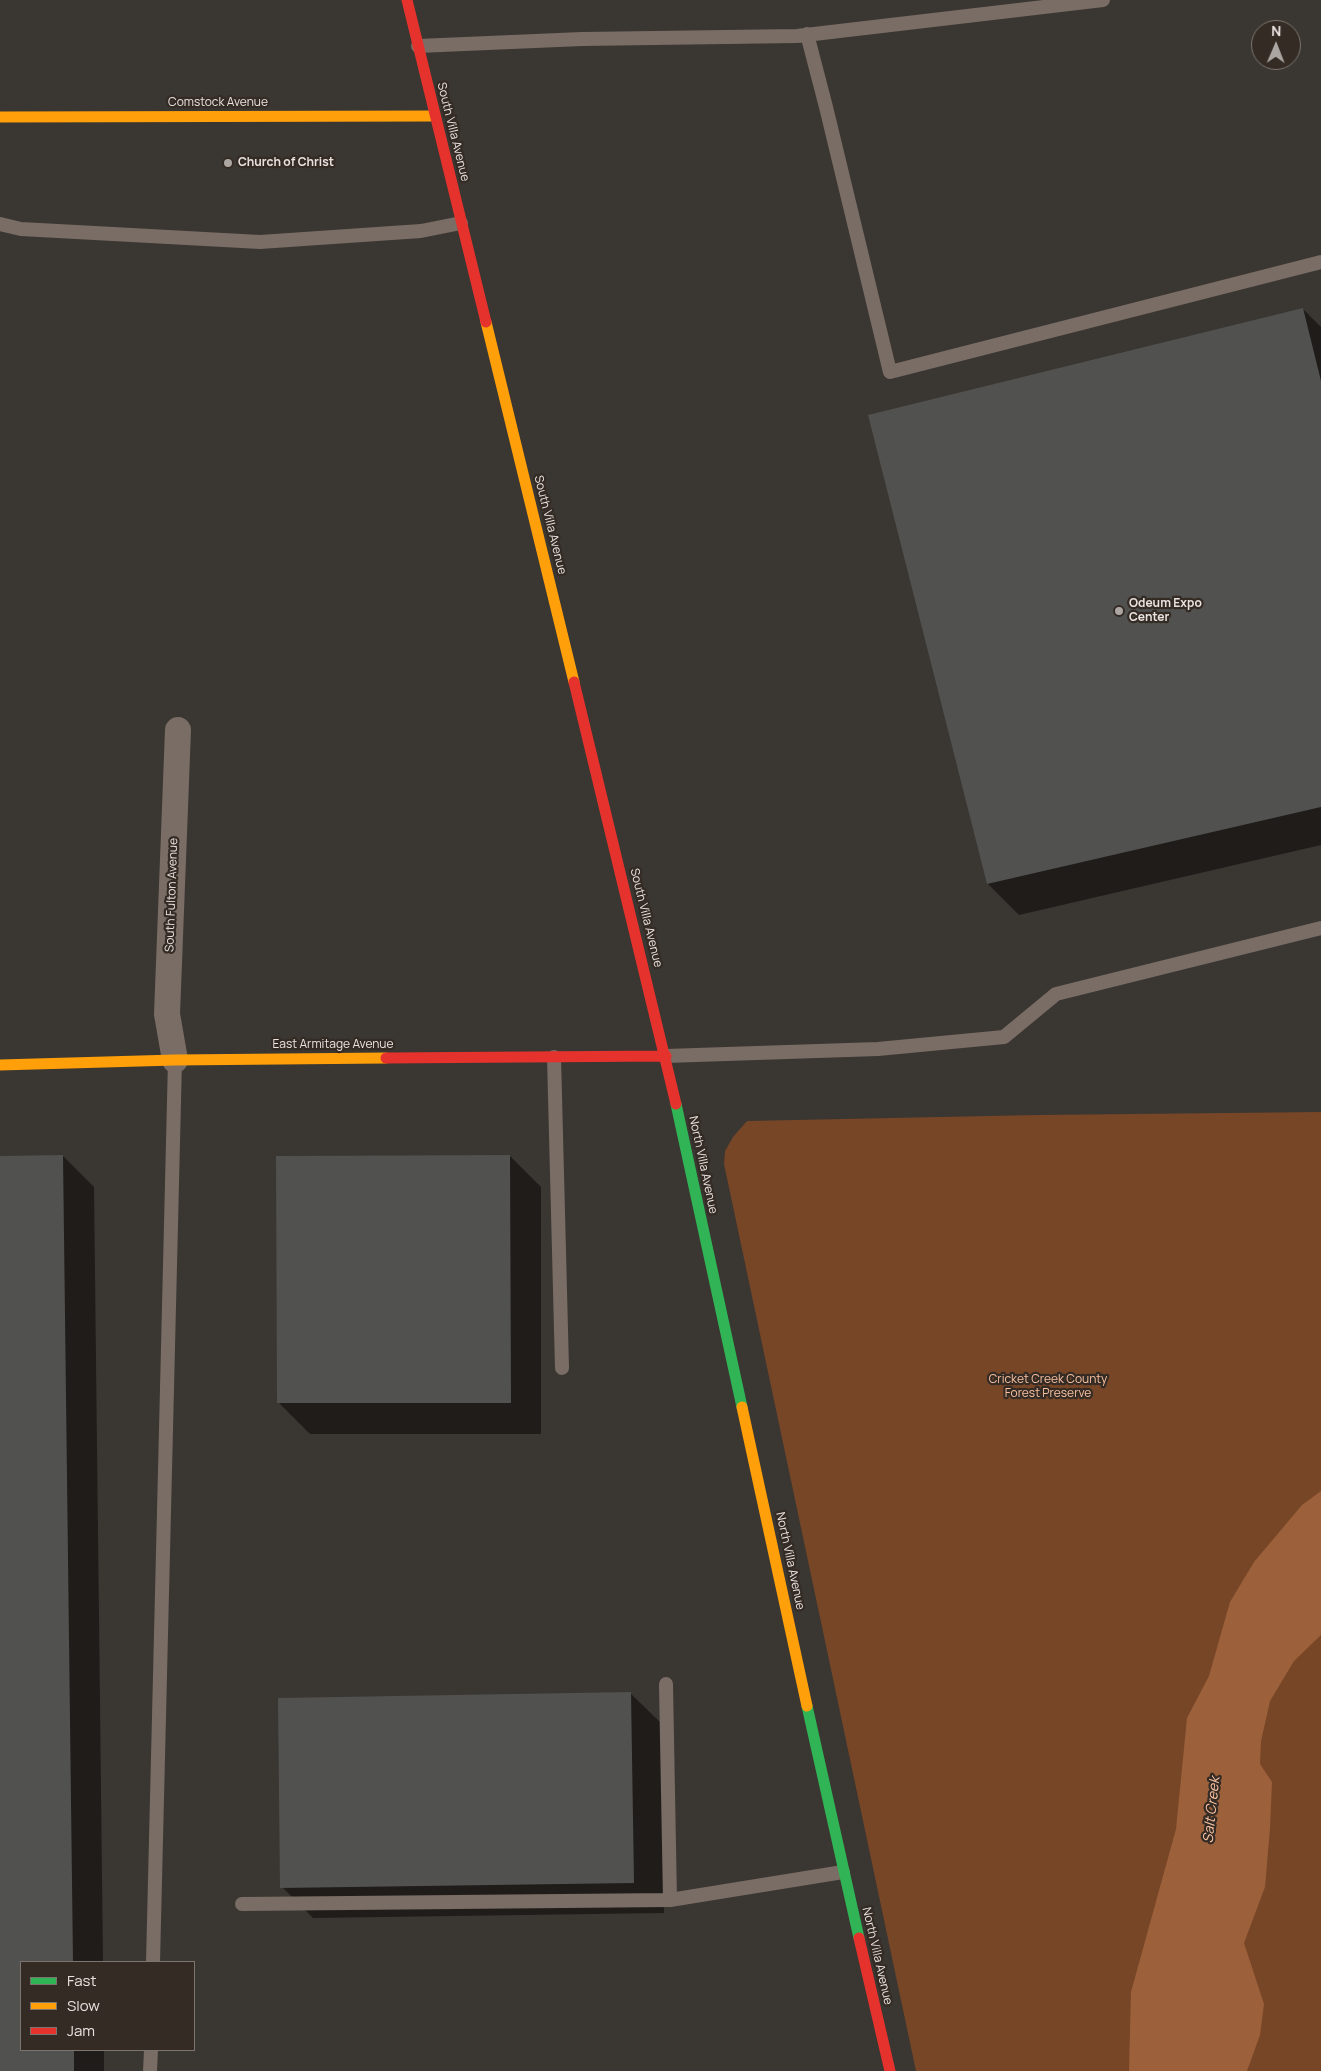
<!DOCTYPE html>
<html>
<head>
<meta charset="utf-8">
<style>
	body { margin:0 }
	#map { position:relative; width:1321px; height:2071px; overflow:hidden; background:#3a3632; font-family:Manrope,sans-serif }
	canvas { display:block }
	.legend { position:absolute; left:20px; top:1961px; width:175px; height:90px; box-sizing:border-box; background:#342b25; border:1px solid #7c746f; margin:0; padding:6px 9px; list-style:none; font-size:15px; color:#e9e2df }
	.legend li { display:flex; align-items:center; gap:10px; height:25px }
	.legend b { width:25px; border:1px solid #7c746f }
	.north { position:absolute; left:1251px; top:20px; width:50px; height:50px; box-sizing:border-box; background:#342b25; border:1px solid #7c746f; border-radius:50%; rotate:1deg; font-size:14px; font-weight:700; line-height:20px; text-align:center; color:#e9e2df }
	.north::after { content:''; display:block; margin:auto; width:18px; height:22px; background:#aca6a2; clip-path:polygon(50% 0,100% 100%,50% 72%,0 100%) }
</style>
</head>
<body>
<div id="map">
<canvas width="1321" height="2071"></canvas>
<ul class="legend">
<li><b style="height:6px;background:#30b455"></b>Fast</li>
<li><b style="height:6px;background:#ff9f0a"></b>Slow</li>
<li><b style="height:6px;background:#e5322d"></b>Jam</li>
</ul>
<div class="north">N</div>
</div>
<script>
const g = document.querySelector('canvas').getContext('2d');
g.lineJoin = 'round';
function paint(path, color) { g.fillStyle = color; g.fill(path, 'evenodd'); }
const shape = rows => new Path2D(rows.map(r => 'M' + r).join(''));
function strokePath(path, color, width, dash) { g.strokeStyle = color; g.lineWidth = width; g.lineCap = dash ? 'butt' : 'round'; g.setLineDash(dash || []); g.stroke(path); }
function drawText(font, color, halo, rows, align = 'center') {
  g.font = font + ' Manrope,sans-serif'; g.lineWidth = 4.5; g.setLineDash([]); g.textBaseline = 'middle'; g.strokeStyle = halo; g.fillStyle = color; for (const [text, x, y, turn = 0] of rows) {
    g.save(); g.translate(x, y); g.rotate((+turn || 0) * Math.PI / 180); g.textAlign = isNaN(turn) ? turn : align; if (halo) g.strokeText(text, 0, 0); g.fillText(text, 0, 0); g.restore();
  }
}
paint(shape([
	[1321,1112,1321,2071,916,2071,724,1164,725,1151,733,1137,747,1121,1037,1115]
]), '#774627');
paint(shape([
	[1321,1491,1321,1635,1294,1661,1270,1701,1261,1741,1260,1764,1272,1782,1270,1828,1265,1887,1244,1943,1264,2004,1260,2035,1247,2071,1129,2071,1131,1992,1176,1829,1187,1718,1209,1676,1230,1602,1254,1562,1302,1505]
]), '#9c613b');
paint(shape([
	[1303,309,1321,327,1321,845,1019,915,988,884],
	[63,1156,94,1187,103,1962,21,1962,21,2050,104,2050,104,2071,0,2071,0,1157],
	[510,1156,541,1187,541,1434,310,1434,279,1403],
	[630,1693,662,1724,664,1913,313,1918,282,1887]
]), '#0007');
paint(shape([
	[1303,308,1321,381,1321,807,987,884,868,415],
	[63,1155,73,1962,21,1962,21,2050,74,2050,74,2071,0,2071,0,1156],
	[510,1155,511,1403,277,1403,276,1156],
	[631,1692,634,1883,280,1888,278,1698]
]), '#51514f');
strokePath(shape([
	[807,34,826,107,890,372,1321,262],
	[418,46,582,39,797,36,1103,0],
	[0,224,21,229,260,242,421,231,461,223],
	[666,1056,878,1049,1004,1037,1056,994,1321,928],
	[554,1057,562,1368],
	[666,1684,670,1900],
	[242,1904,670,1900,843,1872],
	[153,1962,175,1060],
	[150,2071,151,2050]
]), '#7a6d65', 14);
strokePath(shape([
	[175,1060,167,1014,178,730]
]), '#7a6d65', 26);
strokePath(shape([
	[676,1104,742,1407],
	[807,1706,859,1938]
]), '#30b455', 11);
strokePath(shape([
	[0,117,435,116],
	[486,322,574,682],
	[0,1065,175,1060,386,1058],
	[742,1407,807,1706]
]), '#ff9f0a', 11);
strokePath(shape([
	[407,0,486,322],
	[574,682,676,1104],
	[386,1058,666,1056],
	[859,1938,890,2071]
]), '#e5322d', 11);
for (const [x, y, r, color] of [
	[228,163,5,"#aca6a2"],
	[1119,611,5,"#aca6a2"]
]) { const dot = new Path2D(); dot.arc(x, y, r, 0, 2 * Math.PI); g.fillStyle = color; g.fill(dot); strokePath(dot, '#342b25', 2); }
drawText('12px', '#e9e2df', '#342b25', [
	["Comstock Avenue",218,103],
	["South Villa Avenue",453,132,76],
	["South Villa Avenue",550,525,76],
	["South Fulton Avenue",172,895,-88],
	["South Villa Avenue",646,918,76],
	["East Armitage Avenue",333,1045],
	["North Villa Avenue",703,1165,78],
	["North Villa Avenue",790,1561,78],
	["North Villa Avenue",877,1956,77]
]);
drawText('bold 12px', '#e9e2df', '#342b25', [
	["Church of Christ",238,163],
	["Odeum Expo",1129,604],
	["Center",1129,618]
], 'left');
drawText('12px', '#fac2a1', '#342b25', [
	["Cricket Creek County",1048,1380],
	["Forest Preserve",1048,1394]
]);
drawText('italic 14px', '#fdc5a4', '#342b25', [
	["Salt Creek",1212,1810,-84]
]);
</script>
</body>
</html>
